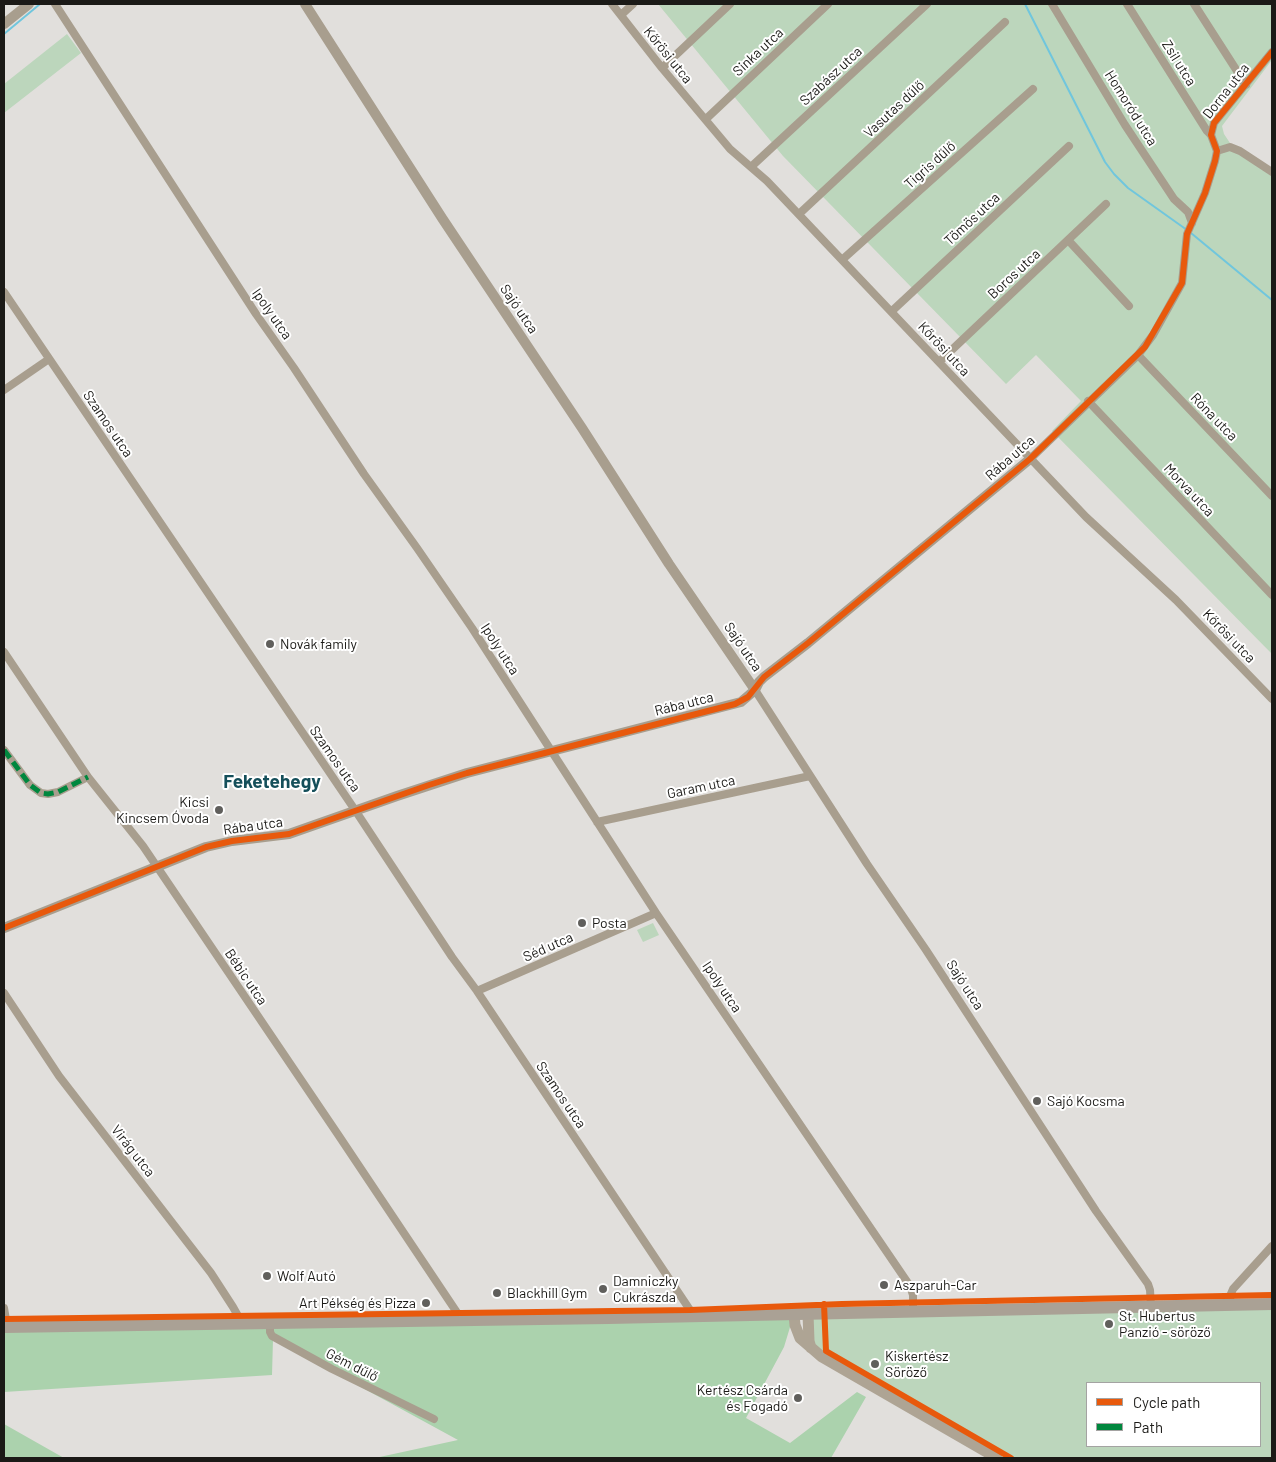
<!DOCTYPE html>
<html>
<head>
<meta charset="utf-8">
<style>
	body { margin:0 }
	#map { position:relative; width:1276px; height:1462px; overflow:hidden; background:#e1dfdc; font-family:Barlow,sans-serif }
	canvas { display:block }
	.frame { position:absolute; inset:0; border:5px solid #1b1a17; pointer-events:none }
	.legend { position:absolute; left:1086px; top:1382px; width:175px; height:65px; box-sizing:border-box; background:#fff; border:1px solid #a4a3a2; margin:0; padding:6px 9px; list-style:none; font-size:15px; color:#1b1a17 }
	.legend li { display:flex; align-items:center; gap:10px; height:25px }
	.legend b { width:25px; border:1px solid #a4a3a2 }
</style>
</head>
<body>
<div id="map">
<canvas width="1276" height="1462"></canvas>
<div class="frame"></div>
<ul class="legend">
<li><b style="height:6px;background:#e8590c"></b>Cycle path</li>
<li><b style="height:6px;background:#00873e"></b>Path</li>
</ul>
</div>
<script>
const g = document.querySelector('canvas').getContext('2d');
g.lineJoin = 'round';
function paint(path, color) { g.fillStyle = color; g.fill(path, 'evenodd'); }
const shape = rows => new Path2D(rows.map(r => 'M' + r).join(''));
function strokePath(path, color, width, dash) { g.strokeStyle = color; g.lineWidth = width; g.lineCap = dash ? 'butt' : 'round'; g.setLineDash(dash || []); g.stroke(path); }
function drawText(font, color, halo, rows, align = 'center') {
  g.font = font + ' Barlow,sans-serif'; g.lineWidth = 4; g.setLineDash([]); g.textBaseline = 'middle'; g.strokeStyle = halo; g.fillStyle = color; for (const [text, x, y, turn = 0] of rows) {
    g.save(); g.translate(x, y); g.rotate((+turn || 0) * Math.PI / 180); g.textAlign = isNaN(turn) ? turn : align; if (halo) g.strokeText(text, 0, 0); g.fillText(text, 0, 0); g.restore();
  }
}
paint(shape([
	[658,4,1272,4,1272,60,1222,126,1224,134,1236,152,1272,176,1272,654,1052,431,1081,401,1036,355,1006,384,783,156],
	[67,34,81,53,4,113,4,84],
	[653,923,659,935,643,942,637,930],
	[1272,1304,1272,1458,997,1458,815,1352,808,1314],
	[1087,1383,1260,1383,1260,1446,1087,1446]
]), '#bcd6bc');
paint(shape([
	[794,1314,784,1347,746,1418,790,1443,857,1392,866,1397,831,1458,375,1458,458,1440,273,1339,272,1375,4,1392,4,1327],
	[4,1424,64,1458,4,1458]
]), '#abd2ad');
strokePath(shape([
	[1025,4,1105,162,1114,174,1128,188,1187,230],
	[4,34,40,4],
	[1191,233,1272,300]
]), '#70c6dd', 2);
strokePath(shape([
	[55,4,256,314,294,368,364,474,417,548,472,628,656,913,910,1286,913,1295,913,1312],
	[612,4,662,68,730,149,767,181,1086,517,1176,600,1272,699],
	[1052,4,1125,125,1174,199,1188,212,1192,223],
	[1127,4,1207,131,1211,135],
	[1194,4,1246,85],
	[621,15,633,4],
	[662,68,730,4],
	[706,119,828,4],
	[1217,151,1230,147,1240,151,1272,172],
	[752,166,927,4],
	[799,214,1005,22],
	[1068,240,1129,306],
	[843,259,1033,89],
	[4,292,355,810,452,957,477,991,690,1310,693,1316],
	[892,311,1069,146],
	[1138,355,1272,496],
	[939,362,1106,204],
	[4,390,49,359],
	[1088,401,1272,595],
	[1030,459,1138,355,1153,335,1182,283,1187,234,1205,193,1215,161,1217,151,1211,135,1214,123,1272,52],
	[4,652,88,777,143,846,339,1136,462,1320],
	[755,690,867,864,926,950,1096,1211,1148,1284,1150,1290,1151,1306],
	[4,750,30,785,41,793,48,794,58,792,88,777],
	[597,822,810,776],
	[477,991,656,913],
	[4,993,59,1076,211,1273,233,1307,242,1323],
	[1231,1305,1230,1296,1233,1289,1272,1246],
	[4,1308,7,1326],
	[270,1323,270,1332,272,1336,332,1369,434,1419]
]), '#a89e8e', 8);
strokePath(shape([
	[305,4,442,218,582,428,669,564,755,690],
	[4,24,29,4],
	[4,928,206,847,232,841,289,834,397,796,467,773,741,702,755,690,759,682,764,677,808,643,1030,459]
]), '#a89e8e', 10);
strokePath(shape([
	[794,1314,795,1325,800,1338,822,1357,997,1458],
	[808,1314,809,1341,811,1348]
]), '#aea494', 11);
strokePath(shape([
	[4,1327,608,1318,1272,1304]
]), '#aaa195', 12);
strokePath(shape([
	[4,750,30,785,41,793,48,794,58,792,88,777]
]), '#00873e', 5, [10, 5]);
strokePath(shape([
	[4,928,206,847,232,841,289,834,429,785,467,773,735,704,748,697,764,677,808,643,1030,459,1145,347,1182,283,1187,234,1205,193,1215,161,1217,151,1211,135,1214,123,1272,52],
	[824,1304,826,1351,1011,1458],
	[4,1319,690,1310,842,1304,1272,1295]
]), '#e8590c', 6);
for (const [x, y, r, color] of [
	[270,644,5,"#605f5c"],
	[219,810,5,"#605f5c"],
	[582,923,5,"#605f5c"],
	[1037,1101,5,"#605f5c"],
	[267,1276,5,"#605f5c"],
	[884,1285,5,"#605f5c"],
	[603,1289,5,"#605f5c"],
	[497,1293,5,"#605f5c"],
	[426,1303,5,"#605f5c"],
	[1109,1324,5,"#605f5c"],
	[875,1364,5,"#605f5c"],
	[798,1398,5,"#605f5c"]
]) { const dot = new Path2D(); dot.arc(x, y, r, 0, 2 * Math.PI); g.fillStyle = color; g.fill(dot); strokePath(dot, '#fff', 2); }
drawText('14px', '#1b1a17', '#fff', [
	["Sinka utca",758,52,-43],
	["Kőrösi utca",668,55,51],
	["Zsil utca",1179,63,58],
	["Szabász utca",831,76,-43],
	["Dorna utca",1226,91,-52],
	["Homoród utca",1131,108,58],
	["Vasutas dűlő",894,109,-43],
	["Tigris dűlő",930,165,-42],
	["Tömös utca",972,219,-43],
	["Boros utca",1014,274,-43],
	["Sajó utca",519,309,56],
	["Ipoly utca",272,314,55],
	["Kőrösi utca",944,349,47],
	["Róna utca",1214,417,46],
	["Szamos utca",108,424,56],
	["Rába utca",1010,458,-41],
	["Morva utca",1189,490,47],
	["Kőrösi utca",1229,636,46],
	["Sajó utca",743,647,56],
	["Ipoly utca",500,649,57],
	["Rába utca",684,704,-14],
	["Szamos utca",335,759,55],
	["Garam utca",701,787,-12],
	["Rába utca",253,826,-8],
	["Séd utca",548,947,-24],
	["Bébic utca",246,977,56],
	["Sajó utca",965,985,57],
	["Ipoly utca",722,987,56],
	["Szamos utca",561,1095,56],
	["Virág utca",133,1151,52],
	["Gém dűlő",352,1365,27]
]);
drawText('14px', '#1b1a17', '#fff', [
	["Novák family",280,644],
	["Kicsi",209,802,"right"],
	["Kincsem Óvoda",209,818,"right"],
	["Posta",592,923],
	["Sajó Kocsma",1047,1101],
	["Wolf Autó",277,1276],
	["Damniczky",613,1281],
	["Cukrászda",613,1297],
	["Aszparuh-Car",894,1285],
	["Blackhill Gym",507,1293],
	["Art Pékség és Pizza",416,1303,"right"],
	["St. Hubertus",1119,1316],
	["Panzió - söröző",1119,1332],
	["Kiskertész",885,1356],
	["Söröző",885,1372],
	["Kertész Csárda",788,1390,"right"],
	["és Fogadó",788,1406,"right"]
], 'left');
drawText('bold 19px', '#154f5a', '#fff', [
	["Feketehegy",272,782]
]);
</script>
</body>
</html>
